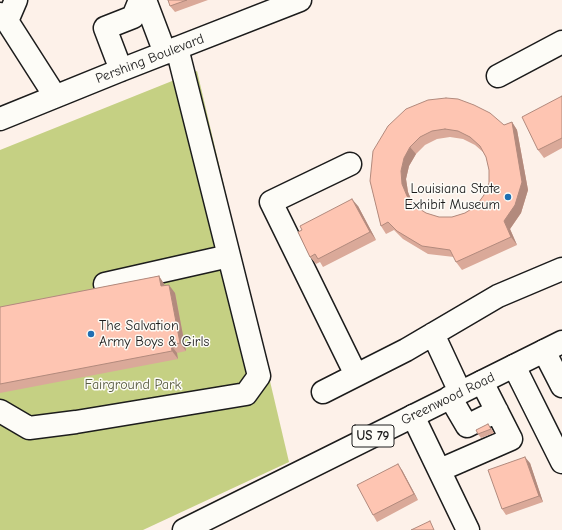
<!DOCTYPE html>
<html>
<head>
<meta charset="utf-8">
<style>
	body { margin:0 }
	canvas { display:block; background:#fdf1e9 }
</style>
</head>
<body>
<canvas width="562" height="530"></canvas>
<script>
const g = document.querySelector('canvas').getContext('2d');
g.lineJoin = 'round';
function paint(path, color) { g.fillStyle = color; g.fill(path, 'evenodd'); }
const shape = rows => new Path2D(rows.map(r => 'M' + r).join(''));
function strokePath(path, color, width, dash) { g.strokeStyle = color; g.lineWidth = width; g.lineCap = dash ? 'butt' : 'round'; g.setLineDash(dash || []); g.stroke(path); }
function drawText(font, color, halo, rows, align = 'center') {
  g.font = font + ' "Comic Neue",sans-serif'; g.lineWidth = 3; g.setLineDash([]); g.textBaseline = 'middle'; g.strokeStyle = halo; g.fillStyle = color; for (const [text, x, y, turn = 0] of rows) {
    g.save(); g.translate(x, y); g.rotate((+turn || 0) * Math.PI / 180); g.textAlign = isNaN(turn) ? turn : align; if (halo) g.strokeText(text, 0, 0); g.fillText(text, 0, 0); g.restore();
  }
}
paint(shape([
	[197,71,289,462,143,530,0,530,0,150]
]), '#c5d083');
const minor = shape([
	[145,0,165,53],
	[0,14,7,21,55,96],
	[7,21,16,0],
	[121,70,105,28,133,17,140,0],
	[498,76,562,42],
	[0,119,121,70,300,0],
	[350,164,271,202,356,375],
	[105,284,229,256],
	[433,334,460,392],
	[544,351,562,386],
	[514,366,562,462],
	[323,392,406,350,498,296,562,269],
	[450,397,467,426,497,411],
	[0,411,29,428,76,422,246,394,259,376,177,48],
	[413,416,468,530],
	[440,470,511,439,482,382]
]);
const major = shape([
	[184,530,562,342]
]);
strokePath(minor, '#1c1c1c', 25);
strokePath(major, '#1c1c1c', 25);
strokePath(minor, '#fdfcf7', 22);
strokePath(major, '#fdfcf7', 22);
paint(shape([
	[168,0,208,0,175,12,170,6],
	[562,96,562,148,544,158,538,150],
	[458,99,504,125,512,122,517,130,528,190,521,213,510,229,517,245,462,270,456,262,454,257,428,254,403,239,394,230,386,234,381,226,370,181],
	[450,137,463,139,475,145,483,152,486,157,489,170,489,183,484,195,476,206,465,213,452,217,439,217,426,213,415,206,412,202,408,192,406,179,409,166,416,154,425,145,437,139],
	[358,206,376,240,323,267,320,262,316,264,310,257],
	[159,276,164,284,165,286,175,293,186,351,177,353,178,359,0,393,0,307],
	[491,428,494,433,481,438,478,434],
	[530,463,543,502,506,515,502,509],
	[402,470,418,500,377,522,373,515]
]), '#daa999');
paint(shape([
	[512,122,517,130,528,190,521,213,510,229,517,245,511,237,504,221],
	[410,147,416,154,409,166,406,179,408,192,413,204,407,196,402,184,401,171,404,158],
	[352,199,358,206,376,240,370,232],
	[159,276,164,284,167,294,161,286],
	[169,285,175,293,186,351,180,343],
	[171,345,177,353,178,359,172,351],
	[525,457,530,463,543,502,539,496],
	[398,464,402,470,418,500,414,494]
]), '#b28a7d');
const building = shape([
	[168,0,187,0,170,6,168,0],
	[562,96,562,138,538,150,522,117,562,96],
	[446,98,458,99,474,105,490,113,504,125,512,122,522,182,515,205,504,221,511,237,456,262,450,250,422,246,397,231,388,222,381,226,370,181,373,151,388,126,406,109,428,100,446,98],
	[445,129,458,131,470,137,480,146,486,157,489,170,489,183,484,195,476,206,465,213,452,217,439,217,426,213,415,206,407,196,402,184,401,171,404,158,410,147,420,137,432,131,445,129],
	[352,199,370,232,318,259,315,254,310,257,298,232,302,230,300,226,352,199],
	[159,276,161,286,169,285,180,343,171,345,172,351,0,384,0,307,159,276],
	[488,424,491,429,478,434,476,430,488,424],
	[525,457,539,496,502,509,488,470,525,457],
	[398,464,414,494,373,515,357,485,398,464],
	[430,521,434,530,411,530,430,521]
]);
paint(building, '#fec5b2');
strokePath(building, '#b28a7d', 1);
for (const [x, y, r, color] of [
	[508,197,4,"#1f6fb2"],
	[91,334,4,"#1f6fb2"]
]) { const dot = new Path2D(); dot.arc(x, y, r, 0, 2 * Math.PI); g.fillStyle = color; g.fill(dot); strokePath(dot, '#fdfcf7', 1.5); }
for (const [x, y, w] of [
	[373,436,42]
]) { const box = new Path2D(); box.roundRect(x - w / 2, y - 11, w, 22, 3); g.fillStyle = '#fdfcf7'; g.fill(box); strokePath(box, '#1c1c1c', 1); }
drawText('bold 13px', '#1c1c1c', null, [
	["US 79",373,436]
]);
drawText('14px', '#1c1c1c', '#fdfcf7', [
	["Pershing Boulevard",150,59,-21],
	["Greenwood Road",448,399,-26]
]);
drawText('14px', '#1c1c1c', '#fdfcf7', [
	["Louisiana State",500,189],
	["Exhibit Museum",500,205],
	["The Salvation",99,326,"left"],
	["Army Boys & Girls",99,342,"left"]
], 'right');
drawText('14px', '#575b40', '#fdfcf7', [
	["Fairground Park",133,385]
]);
</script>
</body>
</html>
